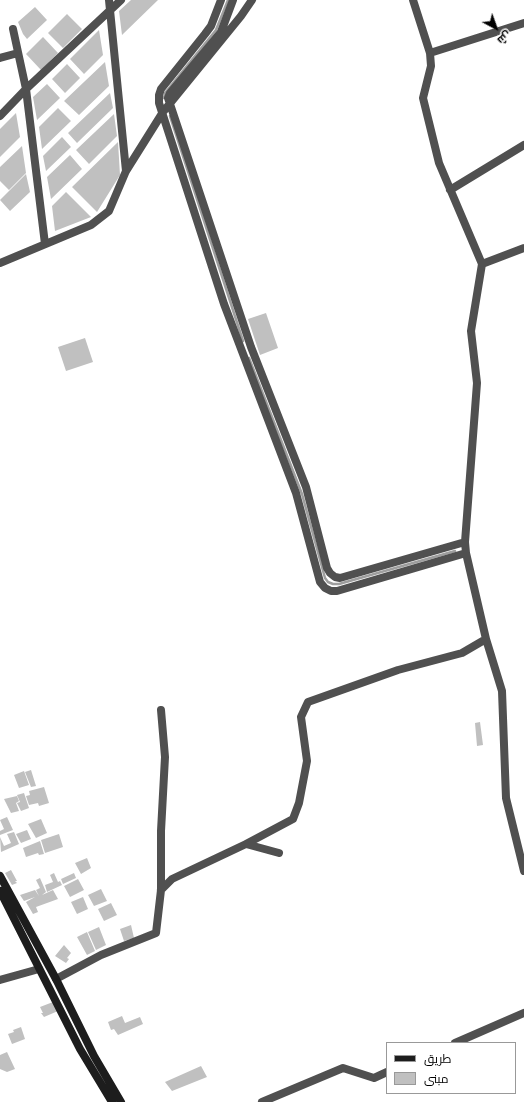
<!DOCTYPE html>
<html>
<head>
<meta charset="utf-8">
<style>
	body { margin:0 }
	#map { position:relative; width:524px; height:1102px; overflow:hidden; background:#fff; font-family:Raleway,Cairo,sans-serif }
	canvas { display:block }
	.legend { position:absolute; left:386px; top:1042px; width:130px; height:52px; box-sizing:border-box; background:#fff; border:1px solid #999; margin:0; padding:5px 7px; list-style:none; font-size:12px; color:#000 }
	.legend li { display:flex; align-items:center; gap:8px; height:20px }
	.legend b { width:20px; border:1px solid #999 }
	.north { position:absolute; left:476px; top:8px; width:40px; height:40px; -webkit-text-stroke:3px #fff; paint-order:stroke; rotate:139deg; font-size:11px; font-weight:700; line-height:16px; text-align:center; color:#000 }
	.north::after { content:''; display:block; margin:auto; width:14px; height:18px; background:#000; clip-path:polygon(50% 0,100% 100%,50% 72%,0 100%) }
</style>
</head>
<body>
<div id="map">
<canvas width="524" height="1102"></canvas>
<ul class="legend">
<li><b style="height:5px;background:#1d1d1d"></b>طريق</li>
<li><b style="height:11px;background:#c0c0c0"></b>مبنى</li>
</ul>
<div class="north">ش</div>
</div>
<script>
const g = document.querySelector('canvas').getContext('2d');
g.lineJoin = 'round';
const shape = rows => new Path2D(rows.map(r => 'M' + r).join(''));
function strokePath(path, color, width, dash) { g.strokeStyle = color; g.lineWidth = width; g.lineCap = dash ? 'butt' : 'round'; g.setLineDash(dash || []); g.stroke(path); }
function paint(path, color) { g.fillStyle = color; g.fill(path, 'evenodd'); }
strokePath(shape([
	[164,98,165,93,216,30,228,0],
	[170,116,243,341],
	[249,358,302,494,325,578,328,582,333,584,339,584,455,551]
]), '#9e9e9e', 2.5);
paint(shape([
	[131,0,158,0,122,35,119,11],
	[35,7,47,20,27,39,23,34,18,22],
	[67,14,82,29,63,48,48,33],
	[99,30,103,55,84,74,70,59],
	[43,37,58,53,41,70,26,54],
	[105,62,109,86,79,115,64,101],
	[67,64,80,78,65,93,52,79],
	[47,84,60,98,37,120,33,97],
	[110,93,113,108,77,143,68,133],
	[58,108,71,121,42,149,39,127],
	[16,113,20,137,0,157,0,129],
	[114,114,117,136,89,164,76,150],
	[62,137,71,147,46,171,43,156],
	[118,142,120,175,97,212,72,187],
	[22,146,26,173,9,190,0,181,0,167],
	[70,155,82,169,51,199,47,177],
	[26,174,30,192,10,211,0,200],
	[66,192,91,217,55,231,52,206],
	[266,313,278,348,260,355,248,319],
	[85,338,93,362,66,371,58,347],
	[480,722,483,745,477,746,475,723],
	[31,770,36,786,31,787,25,772],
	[24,771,29,785,19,788,14,775],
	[44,787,49,803,39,806,38,803,29,805,26,796,30,795,29,791],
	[24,793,29,808,21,811,17,803,20,802,17,795],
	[17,796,19,801,16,803,19,811,11,813,4,799],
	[7,817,13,830,0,835,0,831,4,829,0,820],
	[41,819,47,833,36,838,28,824],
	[27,830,31,839,21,843,16,834],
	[14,832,19,844,1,852,0,837,4,846,11,843,7,834],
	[59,834,63,847,45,853,41,840],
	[40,841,44,854,39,855,38,853,26,857,23,848],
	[87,858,91,868,81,874,75,863],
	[11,870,17,881,15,881,17,883,12,885,5,873],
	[54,873,58,882,60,881,62,885,47,892,45,885,53,882,50,875],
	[74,873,76,878,63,884,61,879],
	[40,878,46,892,42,895,53,890,58,899,36,907,38,912,33,914,26,902,35,897,24,901,20,895,35,890,39,896,36,890,40,888,36,880],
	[78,879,84,890,70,897,64,886],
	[101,889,107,901,94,906,88,895],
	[83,897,88,909,77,914,71,902],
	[111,903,117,915,104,921,98,909],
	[131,925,134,938,124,941,120,929],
	[99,927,106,945,96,950,88,932],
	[87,932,95,951,87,955,77,937],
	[64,945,71,953,67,958,69,959,66,963,55,956],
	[53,1002,58,1011,44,1017,41,1013,43,1013,40,1007],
	[122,1016,125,1023,140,1017,143,1024,118,1035,114,1029,111,1030,108,1022],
	[21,1027,25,1039,12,1044,8,1034,14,1032,13,1030],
	[7,1052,15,1069,7,1072,0,1069,0,1055],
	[201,1066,207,1077,172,1091,165,1082]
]), '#c0c0c0');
strokePath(shape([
	[109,0,126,171],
	[221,0,211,26,205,34,161,89,159,95,159,103,224,304,296,493,320,582,325,588,331,591,337,591,466,553],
	[233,0,221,32,170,93,168,98,251,347,306,487,327,568,330,573,335,577,340,578,465,542],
	[413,0,430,53,431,66,423,98,439,163,482,264],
	[13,29,26,89,45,244],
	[430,53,524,23],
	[0,58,18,53],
	[0,116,26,89,121,0],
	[450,190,524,145],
	[524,248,482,264,471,331,477,383,465,542,466,553,486,639,502,691,506,798,524,871],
	[0,263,91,225,109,211,126,171,163,112,241,16,252,0],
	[246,844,293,819,299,803,307,761,301,717,308,702,398,670,462,653,486,639],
	[161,890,172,879,246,844,279,853],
	[56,979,101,955,156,933,161,890,161,831,165,757,161,710],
	[0,980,39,969],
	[455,1043,524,1013],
	[262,1102,343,1068,374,1078,387,1072]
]), '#505050', 8);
strokePath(shape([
	[0,876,56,979,94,1056,121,1102],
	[0,891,80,1049,112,1102]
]), '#1d1d1d', 8);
</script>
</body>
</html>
